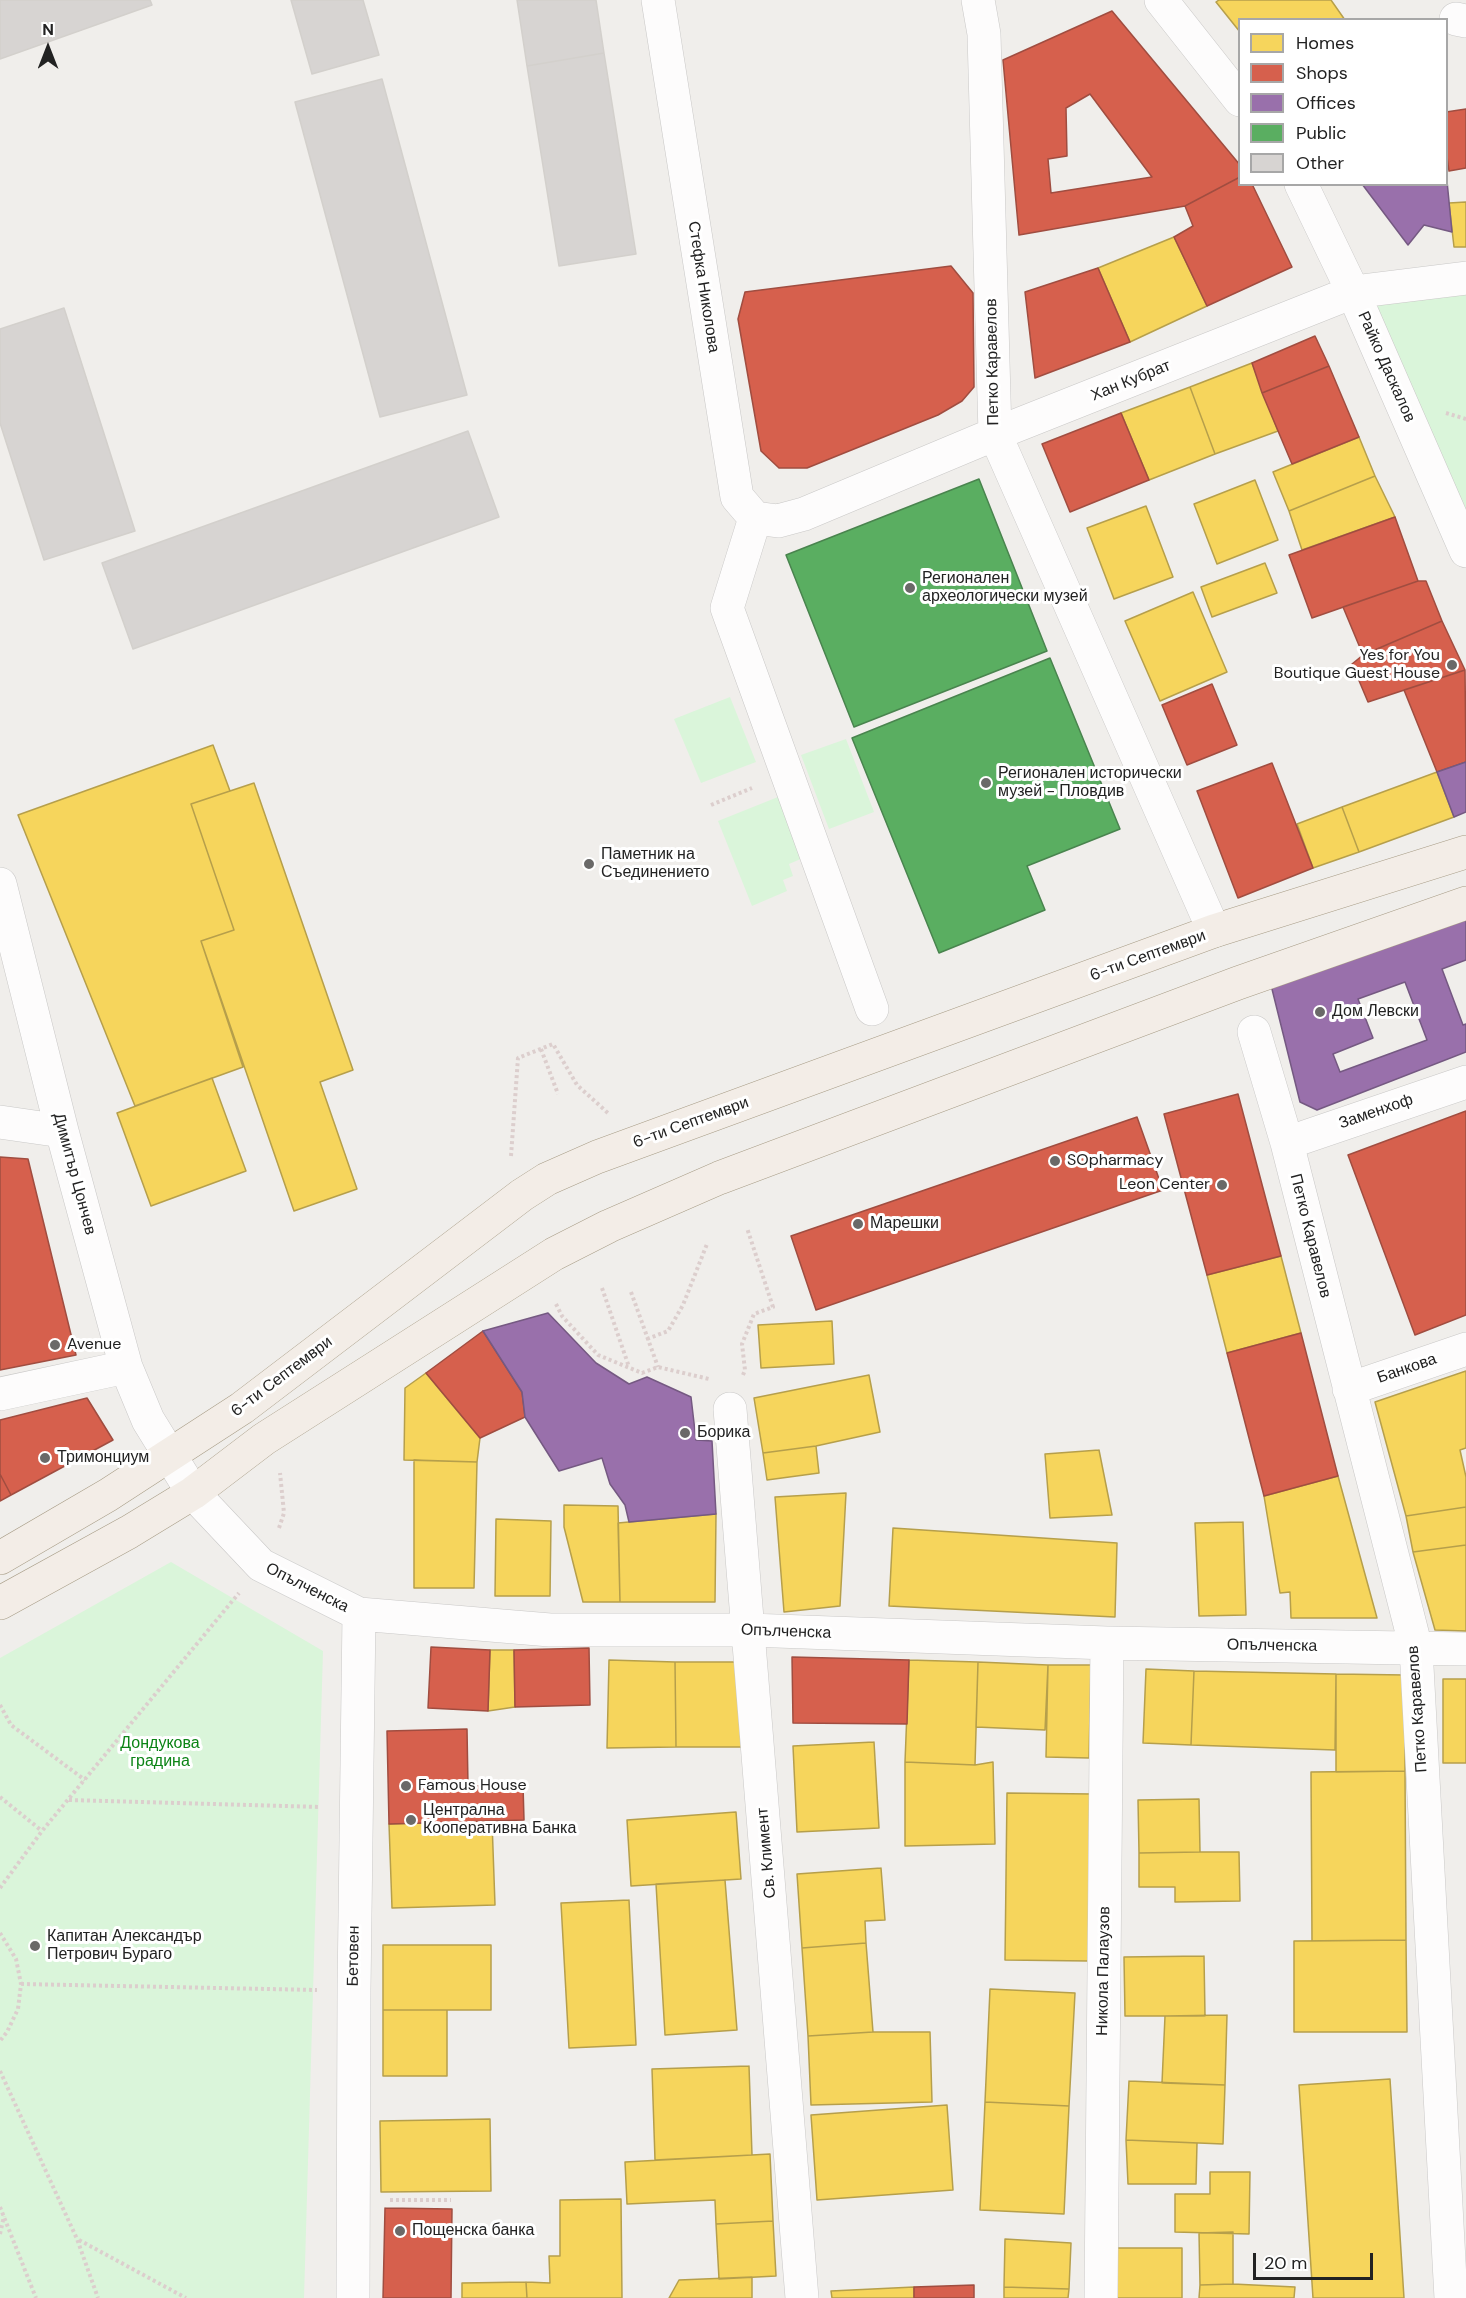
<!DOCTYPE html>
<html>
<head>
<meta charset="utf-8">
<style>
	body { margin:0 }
	#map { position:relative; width:1466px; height:2298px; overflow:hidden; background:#f0eeeb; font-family:"DM Sans",sans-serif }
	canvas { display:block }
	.legend { position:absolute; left:1238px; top:18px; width:210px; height:168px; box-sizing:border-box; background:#fff; border:2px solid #a7a7a7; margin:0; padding:8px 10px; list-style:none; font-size:18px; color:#222 }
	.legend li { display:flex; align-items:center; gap:12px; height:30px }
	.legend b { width:30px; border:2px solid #a7a7a7 }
	.north { position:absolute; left:18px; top:18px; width:60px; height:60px; -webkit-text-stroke:4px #fff; paint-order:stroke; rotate:0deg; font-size:16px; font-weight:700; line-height:24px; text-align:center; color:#222 }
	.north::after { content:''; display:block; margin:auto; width:21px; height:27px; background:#222; clip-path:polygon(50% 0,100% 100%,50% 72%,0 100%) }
	.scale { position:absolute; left:1253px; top:2253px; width:120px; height:27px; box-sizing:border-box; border:3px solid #222; border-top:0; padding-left:8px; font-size:18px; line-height:21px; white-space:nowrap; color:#222; -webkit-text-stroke:4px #fff; paint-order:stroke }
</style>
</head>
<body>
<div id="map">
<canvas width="1466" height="2298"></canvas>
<ul class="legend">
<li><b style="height:16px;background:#f6d55c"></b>Homes</li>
<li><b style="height:16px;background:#d6604d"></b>Shops</li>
<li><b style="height:16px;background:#9970ab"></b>Offices</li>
<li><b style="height:16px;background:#5aae61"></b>Public</li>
<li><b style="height:16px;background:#d7d4d2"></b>Other</li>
</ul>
<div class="north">N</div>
<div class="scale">20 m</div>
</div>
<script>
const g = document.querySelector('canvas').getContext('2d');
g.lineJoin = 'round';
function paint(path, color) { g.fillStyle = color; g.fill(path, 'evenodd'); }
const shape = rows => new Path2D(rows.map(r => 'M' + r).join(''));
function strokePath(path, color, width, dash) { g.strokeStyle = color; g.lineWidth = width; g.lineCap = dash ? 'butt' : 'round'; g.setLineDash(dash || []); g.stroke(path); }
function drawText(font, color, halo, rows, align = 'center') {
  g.font = font + ' "DM Sans",sans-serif'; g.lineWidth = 6; g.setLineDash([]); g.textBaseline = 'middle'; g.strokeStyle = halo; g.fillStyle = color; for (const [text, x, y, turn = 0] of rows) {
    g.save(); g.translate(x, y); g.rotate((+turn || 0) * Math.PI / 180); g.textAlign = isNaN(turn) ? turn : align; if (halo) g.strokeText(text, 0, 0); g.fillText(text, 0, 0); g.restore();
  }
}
paint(shape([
	[1466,278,1466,551,1353,292],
	[730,697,756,762,701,783,674,719],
	[846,739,874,812,829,829,801,755],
	[778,797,803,858,789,864,793,876,783,880,787,891,752,906,718,821],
	[171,1562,323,1651,304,2298,0,2298,0,1658]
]), '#daf5da');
const homes = shape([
	[1219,0,1331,0,1345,20,1240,20,1240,32,1216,2,1219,0],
	[1466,202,1466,247,1454,247,1449,203,1466,202],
	[1174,237,1207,306,1130,342,1098,268,1174,237],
	[1252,363,1278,431,1215,454,1190,387,1252,363],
	[1190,387,1215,454,1149,480,1121,413,1190,387],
	[1359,437,1375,476,1289,511,1273,472,1359,437],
	[1375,476,1395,517,1302,550,1289,511,1375,476],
	[1255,480,1278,540,1217,564,1194,504,1255,480],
	[1146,506,1173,577,1114,599,1087,528,1146,506],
	[1265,563,1277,593,1212,617,1201,587,1265,563],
	[1193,592,1227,672,1160,701,1125,621,1193,592],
	[213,745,230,791,191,804,234,930,201,941,243,1067,135,1106,18,815,213,745],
	[1437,772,1454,817,1359,852,1342,807,1437,772],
	[254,783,353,1070,320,1082,357,1189,294,1211,201,941,234,930,191,804,254,783],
	[1342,807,1359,852,1313,868,1297,824,1342,807],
	[212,1078,246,1171,151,1206,117,1113,212,1078],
	[1281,1256,1301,1333,1227,1353,1207,1275,1281,1256],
	[832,1321,834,1364,761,1368,758,1325,832,1321],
	[1466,1371,1466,1448,1460,1450,1466,1477,1466,1507,1406,1516,1375,1402,1466,1371],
	[426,1373,480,1438,477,1462,404,1460,405,1388,426,1373],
	[869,1375,880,1432,816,1446,763,1453,754,1398,869,1375],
	[816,1446,819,1473,767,1480,763,1453,816,1446],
	[1099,1450,1112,1515,1050,1518,1045,1454,1099,1450],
	[414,1460,477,1462,474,1588,414,1588,414,1460],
	[1338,1476,1377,1618,1291,1618,1290,1592,1280,1593,1264,1496,1338,1476],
	[846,1493,840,1606,784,1612,775,1497,846,1493],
	[564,1505,618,1506,620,1602,583,1602,564,1527,564,1505],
	[1466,1507,1466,1545,1413,1552,1406,1516,1466,1507],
	[716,1514,715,1602,620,1602,618,1523,716,1514],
	[496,1519,551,1521,550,1596,495,1596,496,1519],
	[1243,1522,1246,1615,1199,1616,1195,1523,1243,1522],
	[893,1528,1117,1543,1115,1617,889,1606,893,1528],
	[1466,1545,1466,1631,1435,1630,1413,1552,1466,1545],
	[490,1650,514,1650,515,1707,488,1711,490,1650],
	[609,1660,675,1662,676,1747,607,1748,609,1660],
	[909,1660,978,1662,975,1765,905,1762,909,1660],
	[675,1662,742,1662,743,1747,676,1747,675,1662],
	[978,1662,1048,1665,1045,1730,976,1727,978,1662],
	[1048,1665,1091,1665,1089,1758,1046,1757,1048,1665],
	[1146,1669,1194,1671,1191,1745,1143,1743,1146,1669],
	[1194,1671,1336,1674,1335,1750,1191,1745,1194,1671],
	[1336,1674,1405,1675,1405,1771,1336,1772,1336,1674],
	[1443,1679,1466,1679,1466,1763,1443,1763,1443,1679],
	[874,1742,879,1828,797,1832,793,1746,874,1742],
	[905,1762,975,1765,993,1762,995,1844,905,1846,905,1762],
	[1405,1771,1406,1940,1312,1941,1311,1772,1405,1771],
	[1007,1793,1092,1794,1089,1961,1005,1960,1007,1793],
	[1199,1799,1200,1852,1139,1853,1138,1800,1199,1799],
	[736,1812,741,1879,631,1886,627,1820,736,1812],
	[492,1821,495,1905,392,1908,389,1824,492,1821],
	[1200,1852,1239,1852,1240,1901,1175,1902,1175,1887,1139,1887,1139,1853,1200,1852],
	[881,1868,885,1920,865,1921,866,1943,802,1948,797,1874,881,1868],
	[725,1880,737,2030,665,2035,656,1884,725,1880],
	[629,1900,636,2045,569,2048,561,1903,629,1900],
	[1406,1940,1407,2032,1294,2032,1294,1941,1406,1940],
	[866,1943,873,2032,808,2036,802,1948,866,1943],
	[383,1945,491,1945,491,2010,383,2010,383,1945],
	[1204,1956,1205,2016,1125,2016,1124,1957,1204,1956],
	[990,1989,1075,1993,1069,2106,985,2102,990,1989],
	[383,2010,447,2010,447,2076,383,2076,383,2010],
	[1227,2015,1225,2085,1162,2083,1165,2016,1227,2015],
	[873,2032,930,2032,932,2102,811,2105,808,2036,873,2032],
	[749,2066,752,2155,655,2160,652,2069,749,2066],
	[1390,2079,1404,2298,1313,2298,1299,2085,1390,2079],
	[1129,2081,1225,2085,1223,2144,1126,2140,1129,2081],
	[985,2102,1069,2106,1064,2214,980,2210,985,2102],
	[947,2105,953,2190,817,2200,811,2115,947,2105],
	[490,2119,491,2191,381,2192,380,2121,490,2119],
	[1126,2140,1197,2143,1196,2184,1128,2184,1126,2140],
	[770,2154,773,2221,716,2224,715,2200,627,2204,625,2162,770,2154],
	[1210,2172,1250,2172,1249,2234,1175,2232,1175,2194,1210,2194,1210,2172],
	[621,2199,622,2298,527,2298,526,2282,550,2283,549,2256,560,2256,560,2200,621,2199],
	[773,2221,776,2276,719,2279,716,2224,773,2221],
	[1233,2232,1233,2284,1200,2285,1199,2233,1233,2232],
	[1005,2239,1071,2243,1069,2289,1004,2287,1005,2239],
	[1115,2248,1182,2248,1182,2298,1115,2298,1115,2248],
	[752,2277,752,2298,669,2298,679,2280,752,2277],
	[526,2282,527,2298,462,2298,462,2283,526,2282],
	[1233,2284,1295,2287,1294,2298,1199,2298,1200,2285,1233,2284],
	[914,2287,914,2298,832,2298,831,2291,914,2287],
	[1004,2287,1069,2289,1068,2298,1004,2298,1004,2287]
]);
paint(homes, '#f6d55c');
strokePath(homes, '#b69f4b', 1.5);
const shops = shape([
	[1112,11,1240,165,1240,177,1185,206,1019,235,1003,60,1112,11],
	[1090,94,1152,177,1051,193,1048,159,1067,156,1066,108,1090,94],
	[1466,109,1466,168,1449,171,1446,149,1446,112,1466,109],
	[1240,177,1240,184,1252,184,1292,267,1207,306,1174,237,1193,226,1185,206,1240,177],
	[951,266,973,293,974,387,962,401,938,415,807,468,779,468,761,451,738,319,745,292,951,266],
	[1098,268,1130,342,1035,378,1025,292,1098,268],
	[1315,336,1329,366,1262,393,1252,363,1315,336],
	[1329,366,1359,437,1292,464,1262,393,1329,366],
	[1121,413,1149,480,1070,512,1042,444,1121,413],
	[1395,517,1418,581,1312,618,1289,555,1395,517],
	[1418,581,1426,581,1442,621,1363,655,1343,607,1418,581],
	[1442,621,1465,670,1368,702,1352,664,1363,655,1442,621],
	[1465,670,1466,762,1437,772,1404,690,1465,670],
	[1212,684,1237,745,1187,765,1162,705,1212,684],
	[1272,763,1313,868,1238,898,1197,791,1272,763],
	[1238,1094,1281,1256,1207,1275,1164,1114,1238,1094],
	[1466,1111,1466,1315,1415,1335,1348,1155,1466,1111],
	[1137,1117,1163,1190,816,1310,791,1236,1137,1117],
	[0,1157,28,1159,76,1355,0,1370,0,1157],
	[483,1331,522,1392,525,1417,480,1438,426,1373,483,1331],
	[1301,1333,1338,1476,1264,1496,1227,1353,1301,1333],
	[87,1398,113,1440,11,1495,0,1474,0,1420,87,1398],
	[0,1474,11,1495,0,1501,0,1474],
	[431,1647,490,1650,488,1711,428,1708,431,1647],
	[589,1648,590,1705,515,1707,514,1650,589,1648],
	[792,1657,909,1660,907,1724,793,1723,792,1657],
	[467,1729,468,1786,523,1785,524,1820,389,1824,387,1731,467,1729],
	[385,2208,452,2209,451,2298,383,2298,385,2208],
	[974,2285,974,2298,914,2298,914,2287,974,2285]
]);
paint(shops, '#d6604d');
strokePath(shops, '#a04d40', 1.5);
const offices = shape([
	[1447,181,1452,232,1424,225,1408,245,1362,184,1446,184,1447,181],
	[1466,762,1466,812,1454,817,1437,772,1466,762],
	[1466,916,1466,960,1442,969,1463,1025,1466,1024,1466,1052,1317,1110,1300,1102,1271,985,1466,916],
	[1405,982,1427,1040,1340,1072,1333,1054,1373,1038,1358,999,1405,982],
	[548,1313,596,1363,629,1384,647,1377,691,1397,696,1440,712,1441,716,1514,629,1522,625,1505,610,1484,602,1458,559,1471,525,1417,522,1392,483,1331,548,1313]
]);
paint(offices, '#9970ab');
strokePath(offices, '#755982', 1.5);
const public = shape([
	[979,479,1047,651,854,727,786,555,979,479],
	[1050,658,1120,829,1027,866,1045,910,939,953,852,738,1050,658]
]);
paint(public, '#5aae61');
strokePath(public, '#49844e', 1.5);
const building = shape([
	[0,0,150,0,152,5,0,59,0,0],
	[291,0,363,0,379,55,312,74,291,0],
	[517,0,596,0,604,53,527,66,517,0],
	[604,53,636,254,559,266,527,66,604,53],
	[382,79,467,395,380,417,295,102,382,79],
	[64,308,135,531,44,560,0,423,0,329,64,308],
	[468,431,499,517,133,649,102,563,468,431]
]);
paint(building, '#d7d4d2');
strokePath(building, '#d3d0cc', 1.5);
const minor = shape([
	[658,0,737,497,755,518,778,521,804,514,995,434,1353,292,1466,278],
	[978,0,984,34,995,434,1214,931],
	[1161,0,1240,100],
	[1456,19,1466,21],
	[1301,184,1353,292,1466,551],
	[755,518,727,608,872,1009],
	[0,884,62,1131,126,1367,148,1420,193,1493,261,1565,359,1614,550,1630,749,1630,1107,1643,1466,1649],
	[1254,1032,1287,1143,1416,1648,1451,2298],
	[0,1122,62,1131],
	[1287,1143,1466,1082],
	[1349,1389,1466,1349],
	[0,1394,126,1367],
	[730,1409,802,2298],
	[353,2298,354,1990,359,1614],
	[1101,2298,1107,1643]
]);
const major = shape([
	[0,1558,108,1495,242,1408,522,1195,547,1179,597,1157,1214,931,1466,852],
	[0,1603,129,1532,193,1493,264,1439,554,1254,609,1226,719,1178,1238,983,1466,903]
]);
strokePath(minor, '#c9c8c7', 34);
strokePath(major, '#a79c86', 34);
strokePath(shape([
	[1446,413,1466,419],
	[711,805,752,788],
	[541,1049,558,1094],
	[511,1156,518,1058,553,1044,577,1085,609,1114],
	[602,1288,629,1367],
	[631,1292,658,1367],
	[556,1304,562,1316,598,1355,642,1373,658,1367,709,1379],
	[647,1339,668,1331,683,1305,707,1244],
	[743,1375,745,1370,742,1344,754,1314,773,1307,747,1228],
	[279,1528,284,1513,280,1473],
	[0,1705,11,1725,85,1780],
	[0,1797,42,1831],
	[69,1800,320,1807],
	[0,1888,42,1831,239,1593],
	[0,1933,16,1959,21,1984,18,2009,7,2032,0,2041],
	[21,1984,317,1990],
	[0,2071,77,2239,98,2298],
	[390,2200,451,2200],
	[0,2207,36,2298],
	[0,2234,4,2216],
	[79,2240,186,2298]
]), '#dccecd', 4, [3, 3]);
strokePath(minor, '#fdfcfc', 33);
strokePath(major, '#f3ede7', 33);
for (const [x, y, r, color] of [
	[910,588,6,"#6a6968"],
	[1452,665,6,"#6a6968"],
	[986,783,6,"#6a6968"],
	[589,864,6,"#6a6968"],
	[1320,1012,6,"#6a6968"],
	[1055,1161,6,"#6a6968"],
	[1222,1185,6,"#6a6968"],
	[858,1224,6,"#6a6968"],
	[55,1345,6,"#6a6968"],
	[685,1433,6,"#6a6968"],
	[45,1458,6,"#6a6968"],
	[406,1786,6,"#6a6968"],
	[411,1820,6,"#6a6968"],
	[35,1946,6,"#6a6968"],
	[400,2231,6,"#6a6968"]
]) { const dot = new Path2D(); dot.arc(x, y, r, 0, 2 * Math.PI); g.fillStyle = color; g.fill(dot); strokePath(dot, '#fff', 2); }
drawText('16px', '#222', '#fff', [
	["Стефка Николова",703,287,81],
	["Петко Каравелов",993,362,-91],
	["Райко Даскалов",1386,367,66],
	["Хан Кубрат",1131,381,-22],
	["6-ти Септември",1148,956,-20],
	["Заменхоф",1376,1112,-19],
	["6-ти Септември",691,1123,-20],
	["Димитър Цончев",74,1174,75],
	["Петко Каравелов",1310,1236,76],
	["Банкова",1407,1369,-19],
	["6-ти Септември",282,1377,-37],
	["Опълченска",307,1588,27],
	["Опълченска",786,1632,2],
	["Опълченска",1272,1646,1],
	["Петко Каравелов",1418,1709,-94],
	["Св. Климент",767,1853,-95],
	["Бетовен",354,1956,-89],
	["Никола Палаузов",1104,1971,-89]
]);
drawText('16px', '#222', '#fff', [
	["Регионален",922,579],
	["археологически музей",922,597],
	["Yes for You",1440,656,"right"],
	["Boutique Guest House",1440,674,"right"],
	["Регионален исторически",998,774],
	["музей - Пловдив",998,792],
	["Паметник на",601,855],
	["Съединението",601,873],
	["Дом Левски",1332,1012],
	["SOpharmacy",1067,1161],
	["Leon Center",1210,1185,"right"],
	["Марешки",870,1224],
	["Avenue",67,1345],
	["Борика",697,1433],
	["Тримонциум",57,1458],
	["Famous House",418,1786],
	["Централна",423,1811],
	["Кооперативна Банка",423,1829],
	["Капитан Александър",47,1937],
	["Петрович Бураго",47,1955],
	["Пощенска банка",412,2231]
], 'left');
drawText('16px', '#0c8416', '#fff', [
	["Дондукова",160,1744],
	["градина",160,1762]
]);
</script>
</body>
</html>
